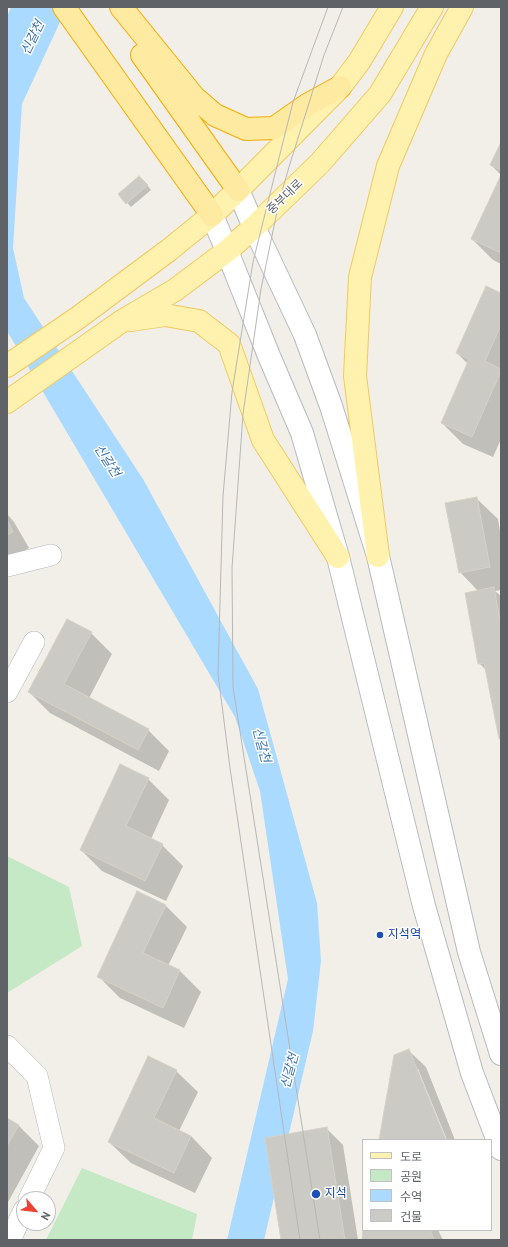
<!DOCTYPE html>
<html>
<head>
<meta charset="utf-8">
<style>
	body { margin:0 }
	#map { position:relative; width:508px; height:1247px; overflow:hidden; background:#f1efe8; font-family:"PT Sans","Noto Sans KR",sans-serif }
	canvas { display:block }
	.frame { position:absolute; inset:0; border:8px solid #5f6368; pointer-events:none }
	.legend { position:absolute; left:362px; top:1139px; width:130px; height:92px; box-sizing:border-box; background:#fff; border:1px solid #bfc1c3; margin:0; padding:5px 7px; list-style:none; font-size:12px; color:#5f6368 }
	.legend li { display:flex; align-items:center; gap:8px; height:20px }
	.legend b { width:20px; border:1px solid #bfc1c3 }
	.north { position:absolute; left:16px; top:1191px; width:40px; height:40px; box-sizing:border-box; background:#fff; border:1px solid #bfc1c3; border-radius:50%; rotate:118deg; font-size:11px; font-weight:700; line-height:16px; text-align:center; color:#5f6368 }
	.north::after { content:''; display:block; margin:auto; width:14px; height:18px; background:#ea4335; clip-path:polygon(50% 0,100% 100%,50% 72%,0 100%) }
</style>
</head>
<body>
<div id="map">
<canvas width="508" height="1247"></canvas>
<div class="frame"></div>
<ul class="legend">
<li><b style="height:5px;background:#fff2af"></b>도로</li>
<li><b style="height:11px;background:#c5e8c5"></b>공원</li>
<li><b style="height:11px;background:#aadaff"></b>수역</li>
<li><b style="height:11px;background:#cccac5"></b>건물</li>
</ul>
<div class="north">N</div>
</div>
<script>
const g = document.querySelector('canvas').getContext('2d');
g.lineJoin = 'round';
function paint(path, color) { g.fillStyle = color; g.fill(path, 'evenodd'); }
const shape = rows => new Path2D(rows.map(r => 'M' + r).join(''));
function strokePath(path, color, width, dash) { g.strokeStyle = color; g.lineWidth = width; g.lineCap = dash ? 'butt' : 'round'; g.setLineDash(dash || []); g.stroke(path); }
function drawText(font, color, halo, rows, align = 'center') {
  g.font = font + ' "PT Sans","Noto Sans KR",sans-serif'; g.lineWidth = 3; g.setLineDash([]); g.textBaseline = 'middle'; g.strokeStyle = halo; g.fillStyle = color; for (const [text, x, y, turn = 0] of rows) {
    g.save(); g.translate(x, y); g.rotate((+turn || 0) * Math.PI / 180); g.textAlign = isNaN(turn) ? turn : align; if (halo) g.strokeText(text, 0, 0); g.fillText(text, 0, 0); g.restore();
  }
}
paint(shape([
	[7,856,69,887,82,946,7,993],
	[82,1168,197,1214,192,1240,46,1240]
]), '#c5e8c5');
paint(shape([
	[11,7,67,7,22,104,13,248,24,298,143,479,258,689,317,903,321,961,313,1031,264,1240,227,1240,288,979,260,791,235,717,7,331,7,17]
]), '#aadaff');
paint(shape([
	[501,145,501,175,491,165],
	[501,177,501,264,493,260,472,239],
	[144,181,151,190,131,207,119,194],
	[501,294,501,439,493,457,463,444,442,423,468,364,457,353],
	[476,498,498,519,501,537,501,590,495,591,501,596,501,739,487,671,479,663,478,591,460,572],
	[7,514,14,522,29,548,7,561],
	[91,633,112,654,89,698,148,730,169,751,159,771,50,713,29,692],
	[148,779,169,800,151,839,162,845,183,866,166,901,102,871,81,850],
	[166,906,187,927,168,966,180,971,201,992,184,1028,120,998,99,977],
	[409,1051,426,1067,455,1140,447,1140,418,1069,416,1069,445,1140,380,1140],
	[176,1071,198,1092,179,1131,191,1136,212,1158,195,1193,131,1163,109,1142],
	[7,1119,18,1125,39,1146,7,1204],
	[327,1129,343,1145,358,1240,282,1240],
	[364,1230,438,1230,443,1240,363,1240]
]), '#0003');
const building = shape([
	[501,142,501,170,490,165,501,142],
	[501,175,501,248,499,252,471,239,501,175],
	[139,176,148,185,126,204,118,194,139,176],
	[486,286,501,293,501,325,485,361,501,369,501,371,472,437,441,423,469,359,456,353,486,286],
	[477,497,490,567,459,573,445,503,477,497],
	[7,520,13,532,7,535,7,520],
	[494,587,501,626,501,738,499,739,484,663,478,664,465,593,494,587],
	[67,619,92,632,64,684,149,729,138,750,28,692,67,619],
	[120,764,149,778,126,826,163,844,145,881,80,850,120,764],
	[137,891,166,905,143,953,180,970,163,1008,97,977,137,891],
	[409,1049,446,1140,379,1140,394,1055,409,1049],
	[148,1056,177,1070,154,1118,191,1136,174,1173,108,1142,148,1056],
	[7,1118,19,1125,7,1146,7,1118],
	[327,1127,345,1240,281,1240,265,1138,327,1127],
	[363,1228,363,1230,430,1230,434,1240,362,1240,363,1228]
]);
paint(building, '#cccac5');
strokePath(building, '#d6d1c6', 1);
const minor = shape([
	[7,566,51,555],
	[7,692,34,642],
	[7,1046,37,1076,54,1148,29,1199],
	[10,1240,24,1210]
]);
const secondary = shape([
	[238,190,254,227,305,335,331,406,378,556,469,952,501,1054],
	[212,215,227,251,269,356,302,433,338,557,424,906,472,1073,501,1149]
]);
const primary = shape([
	[131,320,165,315,199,321,229,344,263,440,338,557],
	[7,366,79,317,169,250,212,215,238,190,340,87,359,62,392,7],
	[7,402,122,321,175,290,227,251,254,227,320,163,380,94,432,7],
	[378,556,355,376,360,277,388,166,436,54,462,7]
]);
const trunk = shape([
	[64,7,212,215],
	[121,7,194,97,215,115,246,129,274,128,307,105,340,87],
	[142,55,238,190]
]);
strokePath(minor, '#b5b8bc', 22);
strokePath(secondary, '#b6babf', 24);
strokePath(primary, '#f2c960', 24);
strokePath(trunk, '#f9ab00', 24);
strokePath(minor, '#fff', 21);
strokePath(secondary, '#fff', 22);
strokePath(primary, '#fff2af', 22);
strokePath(trunk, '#feeaa1', 22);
strokePath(shape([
	[300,1240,230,768,218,674,223,496,232,392,253,262,293,102,328,7],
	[320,1240,233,687,232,568,243,414,261,289,279,202,289,167,324,55,343,7]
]), '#b6b7b8', 1);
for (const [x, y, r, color] of [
	[380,935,4,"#1a4fb4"],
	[316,1194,5,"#1a4fb4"]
]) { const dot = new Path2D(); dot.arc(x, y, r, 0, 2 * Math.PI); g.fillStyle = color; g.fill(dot); strokePath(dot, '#fff', 1.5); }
drawText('12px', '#5f6368', '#fff', [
	["중부대로",285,197,-44]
]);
drawText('12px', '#164399', '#fff', [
	["지석역",388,935],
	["지석",325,1194]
], 'left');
drawText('italic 13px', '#4174aa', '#fff', [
	["신갈천",33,38,-64],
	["신갈천",107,461,57],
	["신갈천",261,745,75],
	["신갈천",290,1071,-75]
]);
</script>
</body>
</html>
